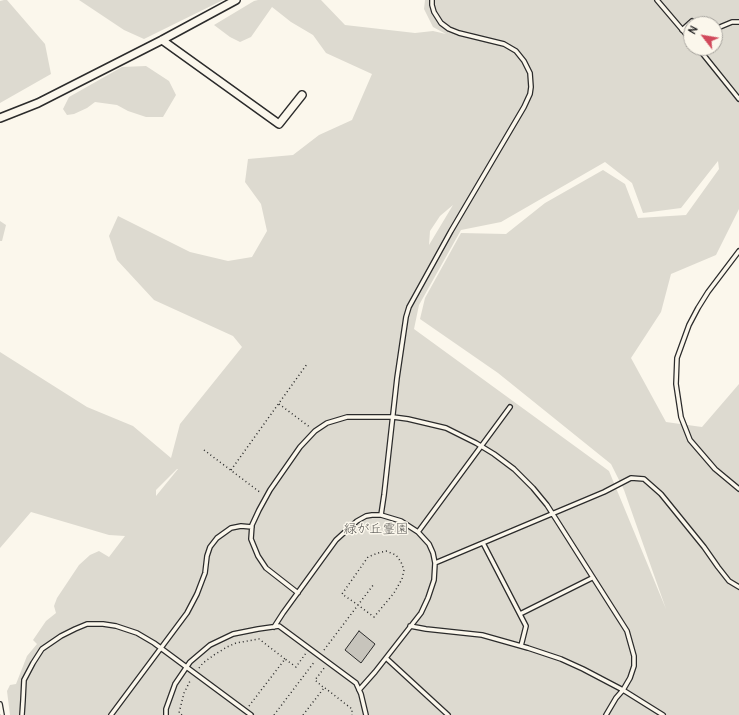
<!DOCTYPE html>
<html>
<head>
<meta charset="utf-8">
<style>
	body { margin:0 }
	#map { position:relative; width:739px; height:715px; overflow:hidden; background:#fbf7ec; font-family:Pangolin,sans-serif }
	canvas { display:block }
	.north { position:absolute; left:683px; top:16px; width:40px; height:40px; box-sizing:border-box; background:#fbf7ec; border:1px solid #a8a59f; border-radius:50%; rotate:301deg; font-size:11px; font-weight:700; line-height:16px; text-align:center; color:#2b2b2b }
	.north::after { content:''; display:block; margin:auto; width:14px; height:18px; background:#d1495b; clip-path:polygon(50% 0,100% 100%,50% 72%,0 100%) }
</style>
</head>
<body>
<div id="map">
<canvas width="739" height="715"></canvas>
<div class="north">N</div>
</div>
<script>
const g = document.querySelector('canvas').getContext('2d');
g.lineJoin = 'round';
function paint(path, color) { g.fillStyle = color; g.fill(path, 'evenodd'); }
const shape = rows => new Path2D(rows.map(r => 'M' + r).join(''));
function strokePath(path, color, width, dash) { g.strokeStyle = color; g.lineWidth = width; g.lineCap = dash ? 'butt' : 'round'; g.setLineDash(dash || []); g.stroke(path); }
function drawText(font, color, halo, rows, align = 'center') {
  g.font = font + ' Pangolin,"Klee One",sans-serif'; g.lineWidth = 3; g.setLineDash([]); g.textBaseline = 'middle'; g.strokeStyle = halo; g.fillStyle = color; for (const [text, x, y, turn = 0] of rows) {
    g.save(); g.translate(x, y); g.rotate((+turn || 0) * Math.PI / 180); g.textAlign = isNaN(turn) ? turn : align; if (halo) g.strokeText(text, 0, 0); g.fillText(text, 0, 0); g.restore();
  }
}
paint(shape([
	[4,0,7,0,45,44,51,74,0,103,0,1],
	[79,0,223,0,144,39,124,30],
	[258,0,321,0,345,25,415,33,433,31,446,34,433,27,424,9,425,0,739,0,739,209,716,255,671,274,661,312,631,358,666,422,702,427,739,384,739,715,10,715,7,691,10,685,16,684,27,656,37,644,33,640,46,621,56,613,54,606,57,598,79,565,90,555,99,551,109,557,125,536,109,535,31,512,0,548,0,352,87,407,133,426,171,458,180,424,242,347,233,336,154,300,117,260,109,236,118,216,190,252,228,261,252,257,267,231,261,204,245,182,248,159,293,155,319,135,352,120,372,74,326,53,313,35,291,22,272,7,251,37,240,42,230,37,214,25,254,1],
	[691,24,715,24,715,48,691,48],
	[605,162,632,183,643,213,681,208,714,166,718,161,719,169,686,215,638,218,625,184,603,170,545,203,506,234,461,233,425,298,420,319,498,373,611,464,624,490,666,609,609,471,414,329,419,305,461,230,501,222],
	[453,205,429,245,430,231,440,216],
	[177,469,178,469,156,496,156,490],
	[146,66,169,81,176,95,163,117,146,117,128,111,117,105,95,102,87,108,74,114,67,115,63,109,69,97,122,67],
	[0,221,6,225,2,241,0,241]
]), '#dddad0');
const building = shape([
	[359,631,375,644,361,663,345,650,359,631]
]);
paint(building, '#c7c4bc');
strokePath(building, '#2b2b2b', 1);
const lane = shape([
	[657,0,691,40],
	[682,30,692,21],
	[715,31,720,27,732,22,739,22],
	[698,48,739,99],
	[739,251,708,292,698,308,689,325,677,358,676,384,681,417,690,440,715,469,739,489],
	[381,515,384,495,397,378,406,317,409,307,451,231,524,107,530,94,531,87,530,73,524,61,516,51,504,44,459,33,449,29,441,23,434,12,432,5,432,0],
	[418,532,510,407],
	[483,543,526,626,521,646],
	[435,563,604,492,631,478,644,479,661,494,704,547,718,567,729,581,739,587],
	[298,593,266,568,258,556,251,539,252,525,259,510,270,490,300,447,315,431,327,423,347,417,393,417,408,419,446,428,476,443,494,454,514,469,533,488,547,505,627,631,634,656,634,666,630,678,623,690,616,698,606,715],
	[520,614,592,578],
	[410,626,426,629,482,635,528,648,561,659,583,669,623,690,663,715],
	[274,627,283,613,336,540,357,521,366,516,372,515,381,515,401,521,418,532,429,544,433,553,435,563,434,580,428,598,421,613,375,672,359,690],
	[386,658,448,715],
	[0,704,2,715],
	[22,715,23,700,24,680,33,663,42,649,61,636,75,629,87,624,103,624,116,626,137,633,154,643,251,715],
	[111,715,187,613,197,594,205,573,207,556,210,547,217,538,231,528,241,526,252,527],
	[166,715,166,709,175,684,190,662,210,645,233,634,258,629,279,626,356,683,361,694,366,715]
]);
const street = shape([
	[162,40,279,124,302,95],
	[0,118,38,103,162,40,236,0]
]);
strokePath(lane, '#2b2b2b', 6);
strokePath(street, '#2b2b2b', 10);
strokePath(shape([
	[279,404,311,428],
	[204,450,261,493],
	[231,470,307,364],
	[324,650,358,605,342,594,368,557,378,553,386,551,396,555,401,562,404,570,402,579,394,593,374,617,358,605,374,584],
	[199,668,203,663,214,655,227,647,236,643,259,639,285,659],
	[325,688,352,709,352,715],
	[249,706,285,659,296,667,306,653],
	[182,715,179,713,184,693,191,679],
	[274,715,315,661],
	[303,715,324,688,315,680,325,667]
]), '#2b2b2b', 1.5, [1, 3]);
strokePath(lane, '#fbf7ec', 3.5);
strokePath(street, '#fbf7ec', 7);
drawText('13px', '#585754', '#fbf7ec', [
	["緑が丘霊園",376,530]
]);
</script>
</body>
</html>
